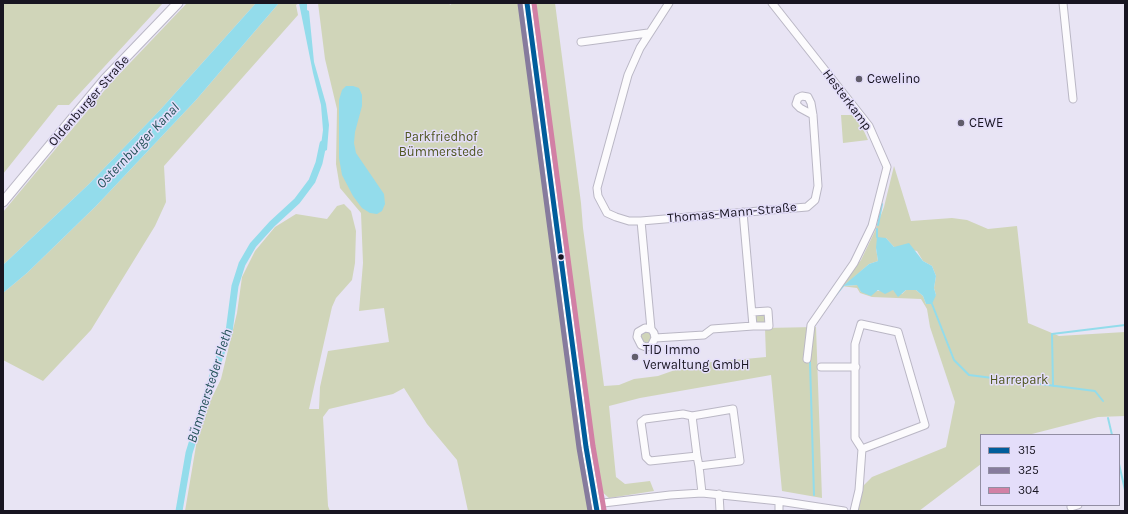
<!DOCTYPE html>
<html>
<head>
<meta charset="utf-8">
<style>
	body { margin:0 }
	#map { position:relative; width:1128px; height:514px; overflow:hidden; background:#e8e4f4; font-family:Karla,sans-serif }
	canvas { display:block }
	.frame { position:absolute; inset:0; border:4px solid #181521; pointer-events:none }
	.legend { position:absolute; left:980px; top:434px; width:140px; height:72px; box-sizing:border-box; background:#e4defa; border:1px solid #928ea3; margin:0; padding:5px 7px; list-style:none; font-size:12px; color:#181521 }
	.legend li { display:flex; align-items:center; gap:8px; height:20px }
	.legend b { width:20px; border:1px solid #928ea3 }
</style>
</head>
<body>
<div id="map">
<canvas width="1128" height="514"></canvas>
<div class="frame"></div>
<ul class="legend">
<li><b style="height:5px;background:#005d9c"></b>315</li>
<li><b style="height:5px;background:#867b9d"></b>325</li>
<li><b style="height:5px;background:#d280a5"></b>304</li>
</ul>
</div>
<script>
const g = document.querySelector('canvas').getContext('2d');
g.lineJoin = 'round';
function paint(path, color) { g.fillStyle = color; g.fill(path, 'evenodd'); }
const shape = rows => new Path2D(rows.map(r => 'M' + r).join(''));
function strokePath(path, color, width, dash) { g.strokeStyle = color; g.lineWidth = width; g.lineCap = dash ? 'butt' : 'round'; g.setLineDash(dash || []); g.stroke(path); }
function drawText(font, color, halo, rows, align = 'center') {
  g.font = font + ' Karla,sans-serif'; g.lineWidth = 3; g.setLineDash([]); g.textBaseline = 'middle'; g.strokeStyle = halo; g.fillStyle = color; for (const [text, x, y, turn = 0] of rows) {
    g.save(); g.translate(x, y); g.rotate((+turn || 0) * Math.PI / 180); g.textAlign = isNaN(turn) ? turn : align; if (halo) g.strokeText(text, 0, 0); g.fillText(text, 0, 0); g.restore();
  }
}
paint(shape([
	[3,3,163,3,69,105,58,105,3,174],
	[187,3,256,3,161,109,89,184,3,265,3,212,109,85],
	[279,3,299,3,296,5,298,15,164,166,166,202,155,226,91,330,43,381,3,360,3,293,27,273,96,206,196,100],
	[318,3,449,3,450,5,453,3,555,3,581,203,583,228,604,386,619,385,634,379,658,376,692,364,766,357,765,328,816,327,822,498,782,491,771,375,640,398,609,406,616,477,625,484,650,481,654,491,609,498,601,491,558,232,597,511,468,511,457,460,427,424,404,388,393,394,329,409,323,417,328,506,330,511,185,511,200,422,221,379,237,313,242,277,255,251,275,227,296,214,327,219,337,206,344,204,351,211,356,231,355,263,352,280,336,298,332,307,309,409,319,409,320,387,328,351,389,342,384,308,359,311,363,263,361,213,340,188,336,164,337,109,325,59],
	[841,115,852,115,862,127,868,140,843,143],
	[894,166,911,221,952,218,967,220,988,229,1017,226,1028,323,1059,336,1125,332,1125,416,1098,417,1028,435,981,435,981,464,919,511,854,511,859,490,872,477,946,447,955,402,930,327,927,309,921,299,872,297,860,293,857,288,841,286,861,260,875,231,884,207],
	[886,238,894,247,917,251,923,261,932,266,936,276,934,288,936,295,926,304,923,296,916,290,906,290,902,294,893,290,861,292,858,285,844,286,869,264,878,261,876,248],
	[768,311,769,326,753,326,752,312],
	[645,328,655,338,646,347,638,332]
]), '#d0d5b9');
paint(shape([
	[256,3,279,3,196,100,96,206,27,273,3,293,3,265,89,184,161,109],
	[299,3,307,3,307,10,309,11,314,62,326,104,329,125,327,150,320,153,323,130,321,105,313,73],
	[346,86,353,86,359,88,362,95,362,106,355,132,354,143,356,153,384,194,385,204,382,211,377,214,370,213,362,208,353,196,342,175,339,158,339,100,342,90],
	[877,237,886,238,894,247,909,243,923,261,932,266,936,276,934,288,936,295,932,304,926,304,923,296,916,290,906,290,898,297,893,290,885,294,878,290,871,296,861,292,857,285,843,286,869,264,878,261,876,248]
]), '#93dceb');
strokePath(shape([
	[889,174,889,165],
	[878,225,882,204],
	[877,229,877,237],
	[834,297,843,286],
	[932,304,954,360,969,375,1095,391,1103,401],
	[810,362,814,495],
	[1053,386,1052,334,1125,325],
	[1108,418,1112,435],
	[1119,464,1125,490]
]), '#93dceb', 2);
strokePath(shape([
	[179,511,189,453,214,372,229,332,235,286,242,264,253,245,272,224,297,201,312,181,319,163,323,144]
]), '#93dceb', 7);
const street = shape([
	[669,3,640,48,628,75,597,188,598,196,607,213,616,217,629,221,641,221,807,207,815,200,818,186,813,115,811,103,808,97,802,96,798,98,796,104,800,108,813,115],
	[772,3,869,126,887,167,872,226,854,263,811,325,807,359],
	[1063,3,1073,99],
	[581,42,648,33],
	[743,212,753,326,769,326,768,311,752,312],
	[641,221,651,329,654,333,655,338,651,346,646,347,641,345,637,337,638,332,645,328,651,329],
	[655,338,704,335,712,329,753,326],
	[821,367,856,367],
	[692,416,697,456],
	[699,466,697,456,650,461,646,457,641,422,645,419,683,414,692,416,733,409,740,461,699,466,702,493],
	[719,494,720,511],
	[779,501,779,511],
	[595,504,670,495,702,493,779,501,844,511],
	[1071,507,1078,505],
	[854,511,859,490,862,449,855,438,855,344,861,324,898,332,925,425,862,449]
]);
const secondary = shape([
	[527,3,586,447,597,511],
	[3,202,105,79,178,3]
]);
strokePath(street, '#bab7c5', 9);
strokePath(secondary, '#bab7c5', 11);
strokePath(street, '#fcfbfd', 7);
strokePath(secondary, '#fcfbfd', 9);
strokePath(shape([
	[527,3,586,447,597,511]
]), '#005d9c', 5);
strokePath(shape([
	[520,4,579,448,590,511]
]), '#867b9d', 5);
strokePath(shape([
	[534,3,593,446,604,510]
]), '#d280a5', 5);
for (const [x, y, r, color] of [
	[859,79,4,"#615d6b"],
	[961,123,4,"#615d6b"],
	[561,257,3.5,"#181521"],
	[635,357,4,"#615d6b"]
]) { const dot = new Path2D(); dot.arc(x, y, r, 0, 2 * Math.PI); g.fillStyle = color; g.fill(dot); strokePath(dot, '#e4defa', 1.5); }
drawText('13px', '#181521', '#e4defa', [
	["Cewelino",867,79],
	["CEWE",969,123],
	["TID Immo",643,350],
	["Verwaltung GmbH",643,365]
], 'left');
drawText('13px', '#181521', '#e4defa', [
	["Hesterkamp",847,100,53],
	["Oldenburger Straße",89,101,-49],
	["Thomas-Mann-Straße",732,213,-5]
]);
drawText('13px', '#4f561f', '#e4defa', [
	["Parkfriedhof",441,137],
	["Bümmerstede",441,152],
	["Harrepark",1019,380]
]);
drawText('italic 14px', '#24535a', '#e4defa', [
	["Osternburger Kanal",138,146,-46],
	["Bümmersteder Fleth",210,386,-72]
]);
</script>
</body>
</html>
